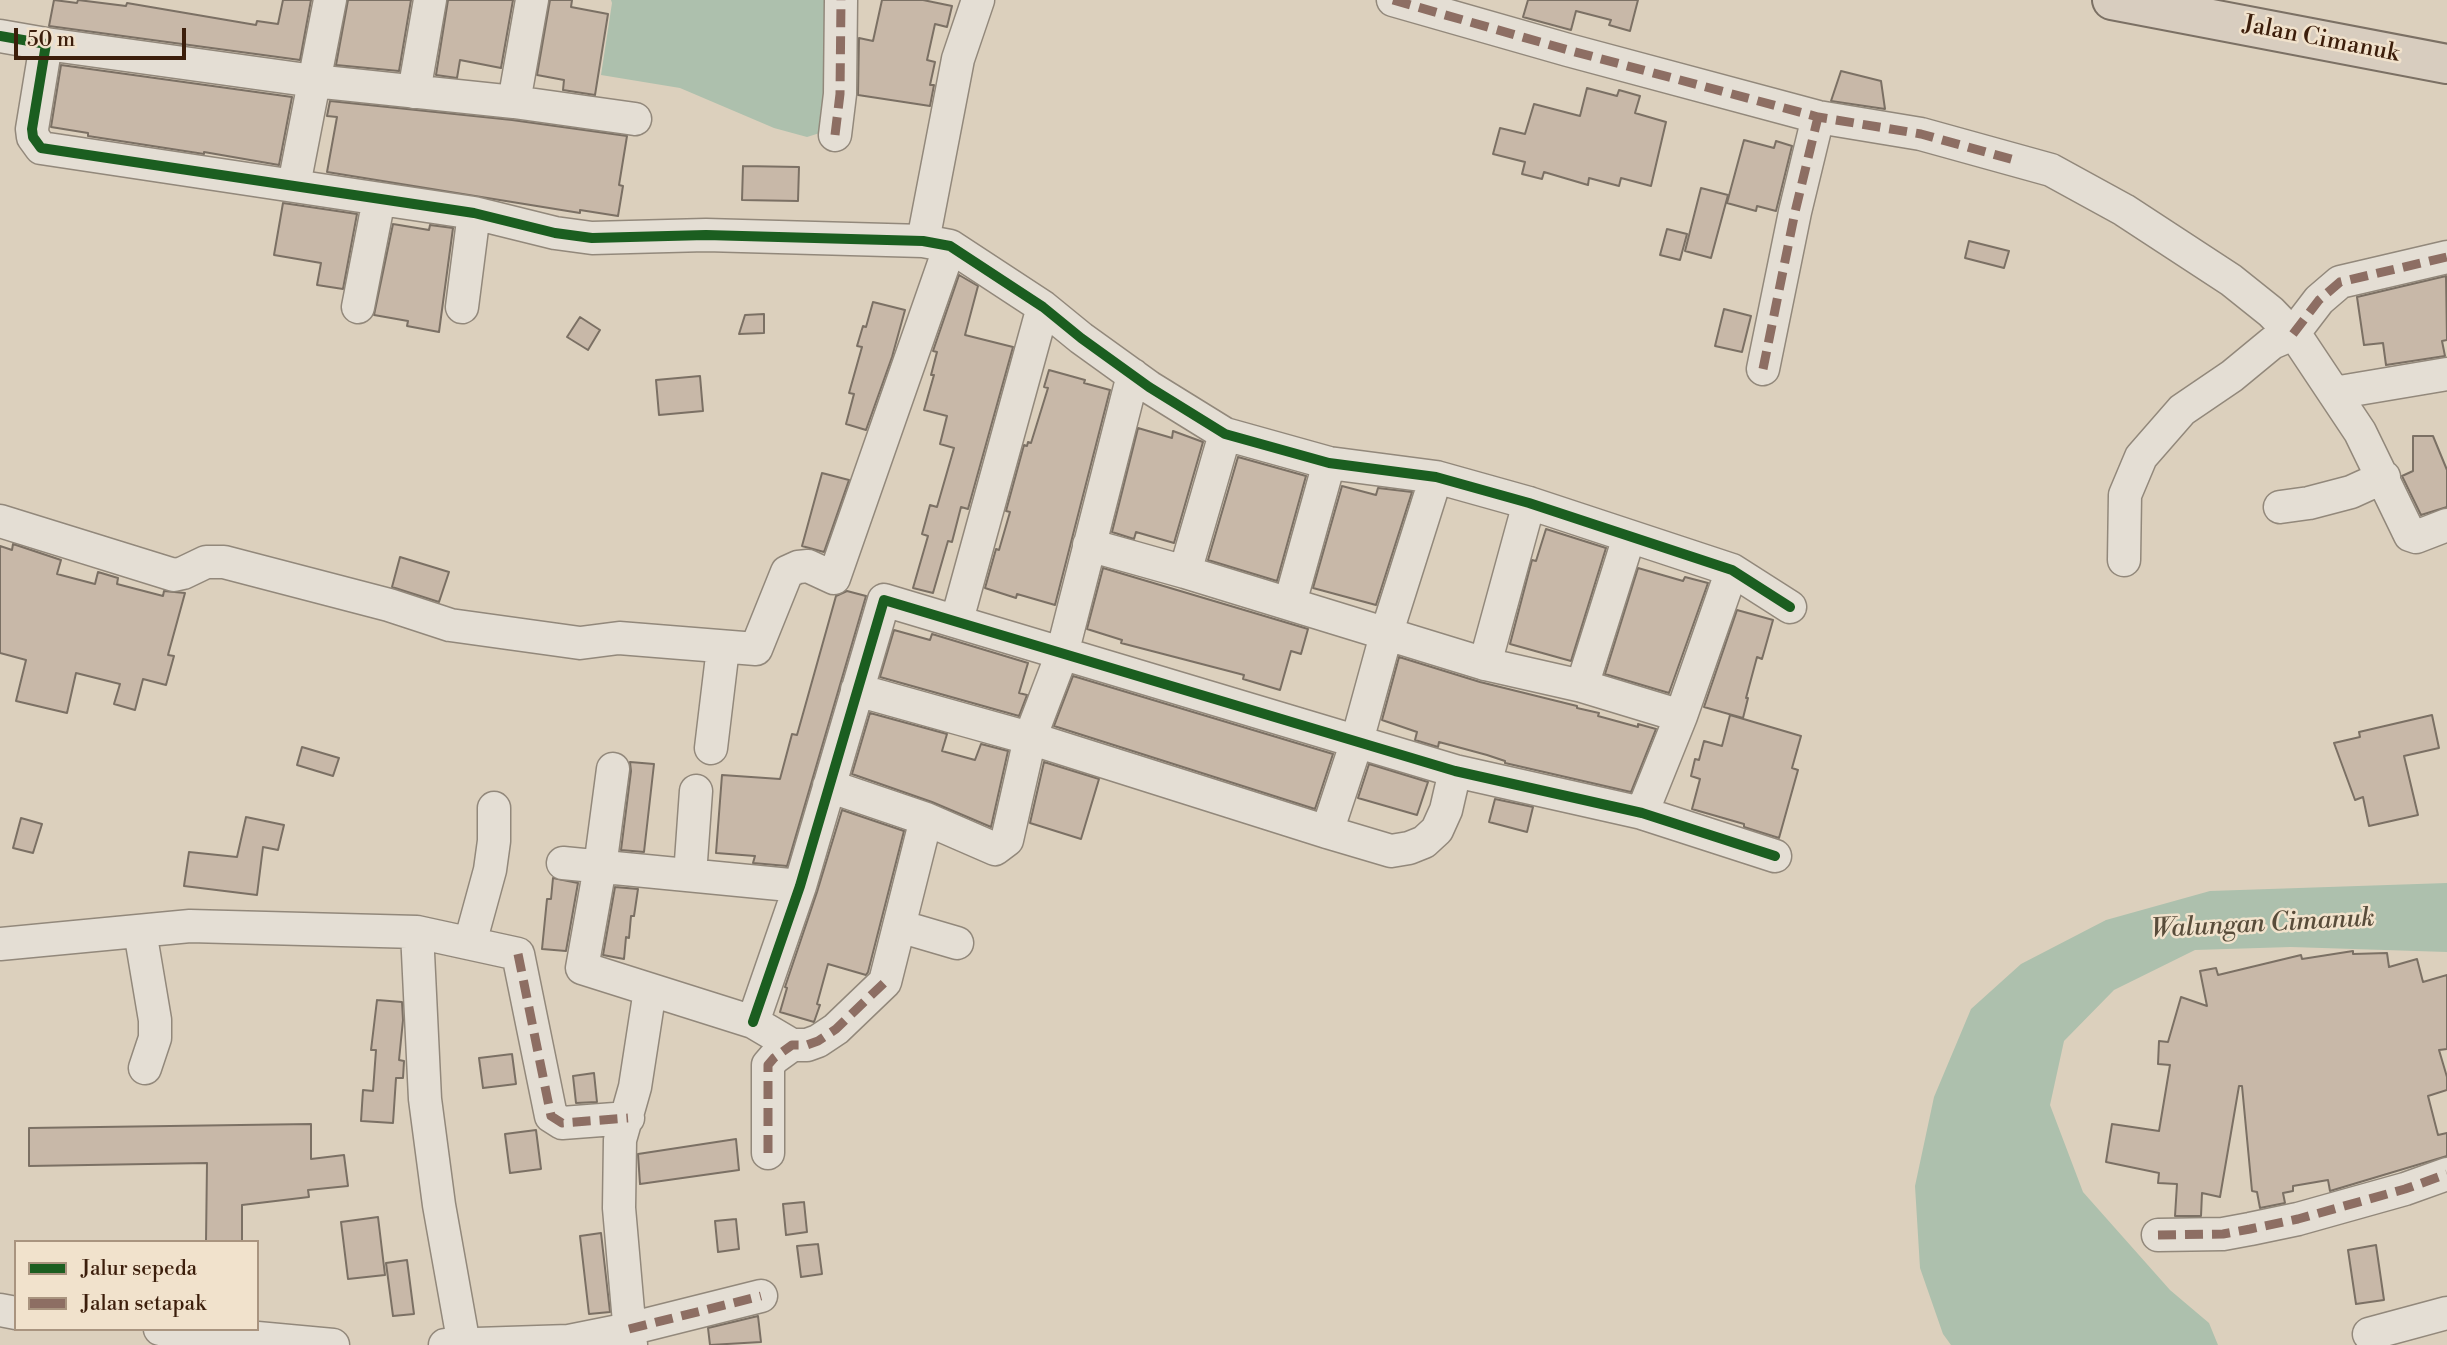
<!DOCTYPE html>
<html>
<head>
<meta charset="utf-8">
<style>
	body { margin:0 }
	#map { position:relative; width:2447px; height:1345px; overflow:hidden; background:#dcd0bd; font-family:"Libre Bodoni",serif }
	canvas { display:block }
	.legend { position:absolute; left:14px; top:1240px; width:245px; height:91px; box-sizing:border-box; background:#f1e2cc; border:2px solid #a9947f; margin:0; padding:9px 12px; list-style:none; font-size:21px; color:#3c1e0b }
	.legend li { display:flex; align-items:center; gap:14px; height:35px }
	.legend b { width:35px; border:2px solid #a9947f }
	.scale { position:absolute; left:14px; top:28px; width:172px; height:32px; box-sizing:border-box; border:4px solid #3c1e0b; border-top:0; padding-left:9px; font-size:21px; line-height:24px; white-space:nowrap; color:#3c1e0b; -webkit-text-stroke:5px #f1e2cc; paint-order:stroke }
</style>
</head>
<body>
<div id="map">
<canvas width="2447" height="1345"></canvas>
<ul class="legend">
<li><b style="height:9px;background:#1b5e20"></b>Jalur sepeda</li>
<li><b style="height:9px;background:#8d6e63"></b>Jalan setapak</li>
</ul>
<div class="scale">50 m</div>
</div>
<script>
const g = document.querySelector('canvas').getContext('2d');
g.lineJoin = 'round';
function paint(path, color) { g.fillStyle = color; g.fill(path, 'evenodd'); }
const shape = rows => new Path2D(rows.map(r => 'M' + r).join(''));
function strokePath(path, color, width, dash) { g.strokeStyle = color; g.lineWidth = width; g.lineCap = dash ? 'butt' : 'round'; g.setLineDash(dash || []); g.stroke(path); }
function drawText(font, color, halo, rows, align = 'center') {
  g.font = font + ' "Libre Bodoni",serif'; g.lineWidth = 5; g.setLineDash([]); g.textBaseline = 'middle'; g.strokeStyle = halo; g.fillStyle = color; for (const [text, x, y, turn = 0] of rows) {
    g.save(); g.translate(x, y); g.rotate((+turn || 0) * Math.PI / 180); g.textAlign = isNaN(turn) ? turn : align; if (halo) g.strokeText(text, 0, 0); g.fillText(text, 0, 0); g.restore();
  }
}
paint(shape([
	[611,0,835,0,823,132,807,137,774,128,680,88,601,75,612,3],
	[2447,883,2447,952,2291,947,2195,950,2114,990,2064,1041,2050,1105,2083,1192,2170,1290,2209,1323,2218,1345,1951,1345,1943,1334,1920,1268,1915,1186,1934,1097,1971,1009,2021,964,2106,920,2210,891]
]), '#adc0ad');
const building = shape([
	[54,0,77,3,78,0,126,6,127,3,256,25,257,21,278,24,283,0,311,0,300,60,49,26,54,0],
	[348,0,411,0,399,71,336,65,348,0],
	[448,0,513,0,501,68,460,60,457,78,436,75,448,0],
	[550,0,572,0,571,7,608,14,595,95,563,90,564,80,537,75,550,0],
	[882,0,923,0,952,6,947,27,935,24,927,60,935,62,930,85,934,85,930,106,858,95,859,38,873,41,882,0],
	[1528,0,1638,0,1630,31,1609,25,1611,20,1576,11,1571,30,1523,17,1528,0],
	[61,65,292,97,279,165,204,152,204,154,88,136,88,133,51,127,61,65],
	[1841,71,1881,81,1885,109,1831,101,1841,71],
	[1587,88,1617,96,1619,90,1640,96,1635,113,1666,122,1651,186,1621,178,1619,186,1589,178,1588,185,1544,172,1542,179,1522,174,1525,162,1493,154,1500,128,1525,134,1534,104,1580,116,1587,88],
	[330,101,512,120,627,136,619,185,623,186,618,216,580,210,580,213,327,172,337,117,327,116,330,101],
	[1744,140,1774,148,1776,141,1792,146,1776,211,1757,206,1756,211,1727,203,1744,140],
	[743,166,799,167,798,201,742,200,743,166],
	[1701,188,1728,195,1711,258,1685,251,1701,188],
	[283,203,357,214,343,289,317,285,321,263,274,255,283,203],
	[393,224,429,230,430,225,453,228,439,332,407,326,408,321,374,315,393,224],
	[1667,229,1687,234,1680,260,1660,255,1667,229],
	[1969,241,2009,251,2004,268,1965,258,1969,241],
	[959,275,978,286,965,335,1013,347,968,509,961,507,952,542,948,541,933,593,913,588,928,536,922,534,930,505,937,507,954,448,940,444,947,416,924,410,934,375,931,375,937,352,933,351,959,275],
	[2446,276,2447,340,2442,341,2445,356,2386,365,2383,343,2364,345,2357,297,2446,276],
	[873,302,905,310,892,357,866,430,846,424,854,394,849,393,862,347,857,346,863,326,866,327,873,302],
	[1724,309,1751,316,1742,352,1715,346,1724,309],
	[764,314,764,333,739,334,745,315,764,314],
	[580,317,600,330,588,350,567,337,580,317],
	[1049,370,1085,380,1084,383,1110,390,1055,605,1017,594,1016,598,985,588,996,549,999,550,1010,512,1006,511,1024,445,1027,446,1028,442,1031,443,1048,388,1044,387,1049,370],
	[700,376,703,411,659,415,656,380,700,376],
	[1138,428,1172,438,1173,431,1203,442,1174,543,1136,532,1134,539,1112,532,1138,428],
	[2413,436,2433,436,2447,470,2447,507,2421,515,2402,476,2413,471,2413,436],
	[1238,457,1306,476,1277,581,1208,560,1238,457],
	[822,473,849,480,824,552,802,546,822,473],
	[1342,486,1376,495,1378,488,1412,492,1376,605,1313,588,1342,486],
	[1546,529,1606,548,1571,661,1510,644,1532,560,1536,561,1546,529],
	[13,544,61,560,57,574,95,584,98,572,118,578,117,584,163,596,164,591,185,593,168,655,174,656,166,685,143,679,135,710,114,704,120,684,76,673,67,713,16,701,26,660,0,653,0,546,12,550,13,544],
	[400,557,449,572,439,602,392,587,400,557],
	[1103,568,1308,629,1301,654,1291,651,1280,690,1243,679,1244,675,1121,643,1122,640,1087,629,1103,568],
	[1638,568,1683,581,1685,577,1708,583,1669,693,1605,674,1638,568],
	[847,591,866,596,787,866,753,863,755,856,716,853,722,775,780,779,792,734,797,735,836,596,847,591],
	[1737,610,1773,620,1762,659,1757,657,1746,698,1748,698,1743,718,1704,707,1737,610],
	[894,630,930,640,932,634,1028,663,1019,693,1027,695,1019,716,880,677,894,630],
	[1399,657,1480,682,1577,706,1577,708,1599,713,1598,716,1638,727,1638,724,1656,729,1631,792,1505,763,1505,761,1487,755,1439,742,1438,747,1415,740,1417,732,1382,720,1399,657],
	[1073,676,1333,754,1315,809,1054,726,1073,676],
	[870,713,947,734,942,751,975,760,981,744,1008,751,991,827,932,802,852,774,870,713],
	[1730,715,1801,736,1792,768,1798,770,1779,838,1744,827,1744,824,1692,809,1700,779,1691,776,1695,759,1699,760,1704,741,1722,746,1730,715],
	[2432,715,2439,748,2404,756,2418,815,2369,826,2363,797,2355,800,2334,743,2360,737,2359,732,2432,715],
	[302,747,339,758,333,776,297,765,302,747],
	[630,762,654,764,644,852,621,850,631,771,630,762],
	[1044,762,1099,779,1081,839,1030,823,1044,762],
	[1369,764,1428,782,1417,815,1358,798,1369,764],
	[1495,799,1533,807,1527,832,1489,822,1495,799],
	[842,810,904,831,868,972,866,975,828,964,817,1004,820,1005,814,1022,780,1012,787,988,785,987,817,892,842,810],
	[246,817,284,825,278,850,263,847,257,895,184,886,189,852,237,857,246,817],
	[21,818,42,824,33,853,13,848,21,818],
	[553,878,578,883,566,951,542,949,547,899,551,899,553,878],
	[615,887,638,889,634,916,631,916,629,938,626,937,624,959,603,955,615,887],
	[2353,951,2353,954,2387,953,2389,967,2417,959,2423,982,2447,975,2447,1049,2439,1050,2447,1077,2447,1090,2428,1096,2438,1135,2447,1133,2447,1156,2330,1191,2328,1180,2293,1186,2293,1191,2283,1193,2285,1203,2260,1208,2257,1192,2252,1191,2242,1086,2239,1086,2220,1197,2202,1193,2201,1216,2175,1216,2177,1184,2158,1183,2159,1173,2106,1162,2112,1124,2159,1131,2170,1065,2158,1064,2159,1041,2168,1042,2181,997,2207,1006,2200,971,2216,968,2218,975,2301,955,2302,959,2353,951],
	[377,1000,402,1002,403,1020,399,1060,404,1061,403,1078,396,1078,393,1123,361,1121,363,1090,373,1091,376,1050,371,1050,377,1000],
	[512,1054,516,1084,483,1088,479,1058,512,1054],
	[594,1073,597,1102,576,1103,573,1076,594,1073],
	[311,1124,311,1159,344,1155,348,1186,308,1190,309,1197,242,1205,242,1242,206,1242,207,1163,29,1166,29,1128,311,1124],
	[536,1130,541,1169,510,1173,505,1134,536,1130],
	[736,1139,739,1170,640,1184,638,1154,736,1139],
	[804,1202,807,1232,786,1235,783,1204,804,1202],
	[378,1217,385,1275,348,1279,341,1222,378,1217],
	[736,1219,739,1249,718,1252,715,1221,736,1219],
	[601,1233,610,1312,589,1314,580,1236,601,1233],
	[818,1244,822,1274,801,1277,797,1246,818,1244],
	[2376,1245,2384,1300,2356,1304,2348,1250,2376,1245],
	[407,1260,414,1314,393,1316,386,1263,407,1260],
	[758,1316,761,1342,710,1345,708,1328,758,1316]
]);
paint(building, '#c8b8a8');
strokePath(building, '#7b7064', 2);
const minor = shape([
	[1393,0,1568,50,1818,117,1921,134,2051,170,2124,210,2231,280,2271,312,2300,342,2360,432,2410,535,2416,537,2447,525],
	[0,36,46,44,32,129,33,137,41,148,474,213,555,233,592,238,706,235,923,241,950,246,1043,307,1081,338,1149,387,1225,434,1329,463,1436,477,1529,503,1732,570,1790,607],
	[46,44,314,81,514,102,635,119],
	[414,92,430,0],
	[514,102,532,0],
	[835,135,840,94,841,0],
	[294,185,330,0],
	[923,241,958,59,978,0],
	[358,307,379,199],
	[462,307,474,213],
	[1763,369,1795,212,1818,117],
	[2334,393,2447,374],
	[2280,507,2309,503,2351,492,2384,477],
	[0,521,174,575,183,573,206,562,224,562,389,605,450,625,580,643,619,638,756,649,787,572,798,567,808,566,834,578,950,246],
	[1089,545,1185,572,1485,664,1582,686,1681,716],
	[2124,560,2125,495,2141,457,2182,410,2232,376,2272,343,2293,334,2319,300,2340,282,2447,257],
	[1185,572,1225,434],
	[1290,603,1329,463],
	[957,620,1043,307],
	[1485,664,1529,503],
	[1582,686,1629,537],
	[857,690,1036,740,1327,832,1391,851,1409,848,1424,842,1437,830,1446,810,1455,771],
	[711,748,723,648],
	[613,769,600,867,582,968,753,1022,792,1045,807,1045,818,1041,836,1029,885,982,926,819],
	[829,786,926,819,995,849,1007,840,1030,738,1062,654,1133,375],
	[1642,813,1681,716,1732,570],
	[1327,832,1357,741,1386,635,1436,477],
	[563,863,800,886],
	[690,875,696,791],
	[899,926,957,943],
	[140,931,155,1020,155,1038,145,1068],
	[417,932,425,1099,439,1205,464,1345],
	[470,943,490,870,494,841,494,808],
	[0,944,190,926,417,932,518,954,551,1116,562,1123,628,1118],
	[753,1022,800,886,884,600,1455,771,1642,813,1775,856],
	[768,1153,768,1065,774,1058,792,1045],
	[2158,1235,2223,1234,2250,1229,2298,1219,2405,1189,2447,1174],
	[0,1310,16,1313],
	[160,1329,333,1345],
	[2369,1334,2447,1313],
	[445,1345,569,1341,629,1329,761,1296],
	[631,1345,619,1208,620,1140,635,1087,650,990]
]);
const major = shape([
	[2112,0,2447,64]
]);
strokePath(minor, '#92887b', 35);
strokePath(major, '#7b7064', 42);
strokePath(minor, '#e4ded4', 32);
strokePath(major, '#d8cdbf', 38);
strokePath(shape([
	[1393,0,1568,50,1818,117,1921,134,2018,161],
	[835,135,840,94,841,0],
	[2293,334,2319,300,2340,282,2447,257],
	[1763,369,1795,212,1818,117],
	[518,954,551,1116,562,1123,628,1118],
	[768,1153,768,1065,774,1058,792,1045,807,1045,818,1041,836,1029,885,982],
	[2158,1235,2223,1234,2250,1229,2298,1219,2405,1189,2447,1174],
	[629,1329,761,1296]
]), '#8d6e63', 9, [18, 9]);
strokePath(shape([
	[0,36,46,44,32,129,33,137,41,148,474,213,555,233,592,238,706,235,923,241,950,246,1043,307,1081,338,1149,387,1225,434,1329,463,1436,477,1529,503,1732,570,1790,607],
	[753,1022,800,886,884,600,1455,771,1642,813,1775,856]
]), '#1b5e20', 10);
drawText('24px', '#3c1e0b', '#f1e2cc', [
	["Jalan Cimanuk",2321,40,11]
]);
drawText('italic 26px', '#584c3a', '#f1e2cc', [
	["Walungan Cimanuk",2263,925,-3]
]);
</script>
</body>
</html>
